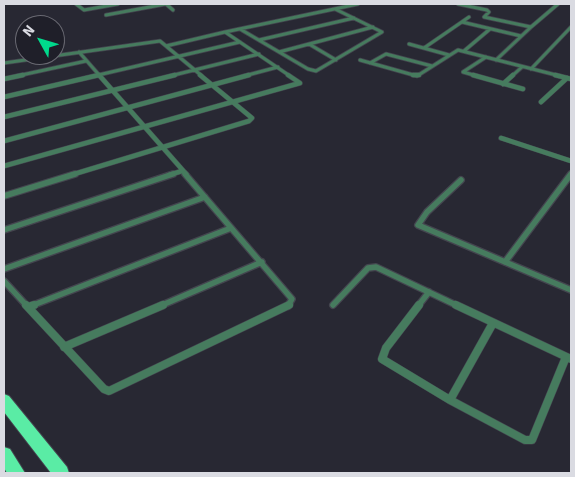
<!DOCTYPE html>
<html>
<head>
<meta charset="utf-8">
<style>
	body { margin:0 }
	#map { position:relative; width:575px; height:477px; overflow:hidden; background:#282833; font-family:Signika,sans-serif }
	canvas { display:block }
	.frame { position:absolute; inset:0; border:5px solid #dadbe2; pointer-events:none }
	.north { position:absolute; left:15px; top:15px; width:50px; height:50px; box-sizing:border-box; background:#1f1f29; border:1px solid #6a6a73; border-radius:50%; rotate:309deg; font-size:14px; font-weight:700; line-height:20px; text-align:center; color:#dadbe2 }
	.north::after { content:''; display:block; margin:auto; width:18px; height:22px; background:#00d98c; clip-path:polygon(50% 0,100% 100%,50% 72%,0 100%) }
</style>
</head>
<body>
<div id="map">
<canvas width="575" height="477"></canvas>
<div class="frame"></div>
<div class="north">N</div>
</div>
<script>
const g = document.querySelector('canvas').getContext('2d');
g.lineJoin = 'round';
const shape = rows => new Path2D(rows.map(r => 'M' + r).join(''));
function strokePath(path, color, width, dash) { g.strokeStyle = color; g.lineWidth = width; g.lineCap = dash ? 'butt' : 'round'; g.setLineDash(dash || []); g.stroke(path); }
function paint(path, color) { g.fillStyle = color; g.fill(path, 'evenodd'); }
const streetFar3 = shape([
	[76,4,84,10,118,4],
	[166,4,173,10],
	[458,4,487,10,489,12,484,17,531,27,496,60],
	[106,15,166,4],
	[462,22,521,36],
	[531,27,558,4],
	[240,29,308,69,316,71,382,32,335,9],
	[225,32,358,4],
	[259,40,354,18],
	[309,44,336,60],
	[409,44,449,55],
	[166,46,225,32,290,76],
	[424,48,469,17],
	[464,51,490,29],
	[79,52,100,76],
	[279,52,373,27],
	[360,60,417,76,458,50,560,76],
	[4,63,160,41,202,76],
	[370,63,386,54,432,66],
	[531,69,571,27],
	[17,76,86,61],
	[94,76,240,42],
	[170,76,259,54],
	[244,76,278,67],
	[477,76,463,72,486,57],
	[512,76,522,67]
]);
const streetFar2 = shape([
	[99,75,187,175],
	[413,75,419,75],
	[473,75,523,89],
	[555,75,571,79],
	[4,79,23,75],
	[503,84,513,75],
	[4,97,99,75],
	[541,102,567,78],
	[4,117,175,75],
	[501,138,571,161],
	[4,141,249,75],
	[4,166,300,83,288,75],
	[71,175,249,121,252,118,200,75],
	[169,175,182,171]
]);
const streetFar1 = shape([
	[185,174,292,299,288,306],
	[461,180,427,212,418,225,571,290],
	[4,196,75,174],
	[4,230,173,174],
	[505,262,571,174],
	[4,269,205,197],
	[4,281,27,306],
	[333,305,368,268,376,267,458,306],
	[31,306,231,228],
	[160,306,262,262],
	[418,306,429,292]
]);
const street = shape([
	[26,305,104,389,109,391,289,305],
	[419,305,386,348,382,359,450,400,525,440,532,440,566,357],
	[456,305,571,359],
	[28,307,34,305],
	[64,347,163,305],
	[450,400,493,323]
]);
const highway = shape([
	[4,394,9,396,67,467,69,473,51,473,4,412,4,394],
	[4,447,10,449,25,473,7,473,4,468,4,447]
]);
strokePath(streetFar3, '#44454f', 4.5);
strokePath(streetFar2, '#44454f', 5.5);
strokePath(streetFar1, '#44454f', 8);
strokePath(street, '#44454f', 9);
strokePath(highway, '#44454f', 2);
strokePath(streetFar3, '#467b5e', 3);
strokePath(streetFar2, '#467b5e', 4.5);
strokePath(streetFar1, '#467b5e', 5.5);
strokePath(street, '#467b5e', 8);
paint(highway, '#5aeca5');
</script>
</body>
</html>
